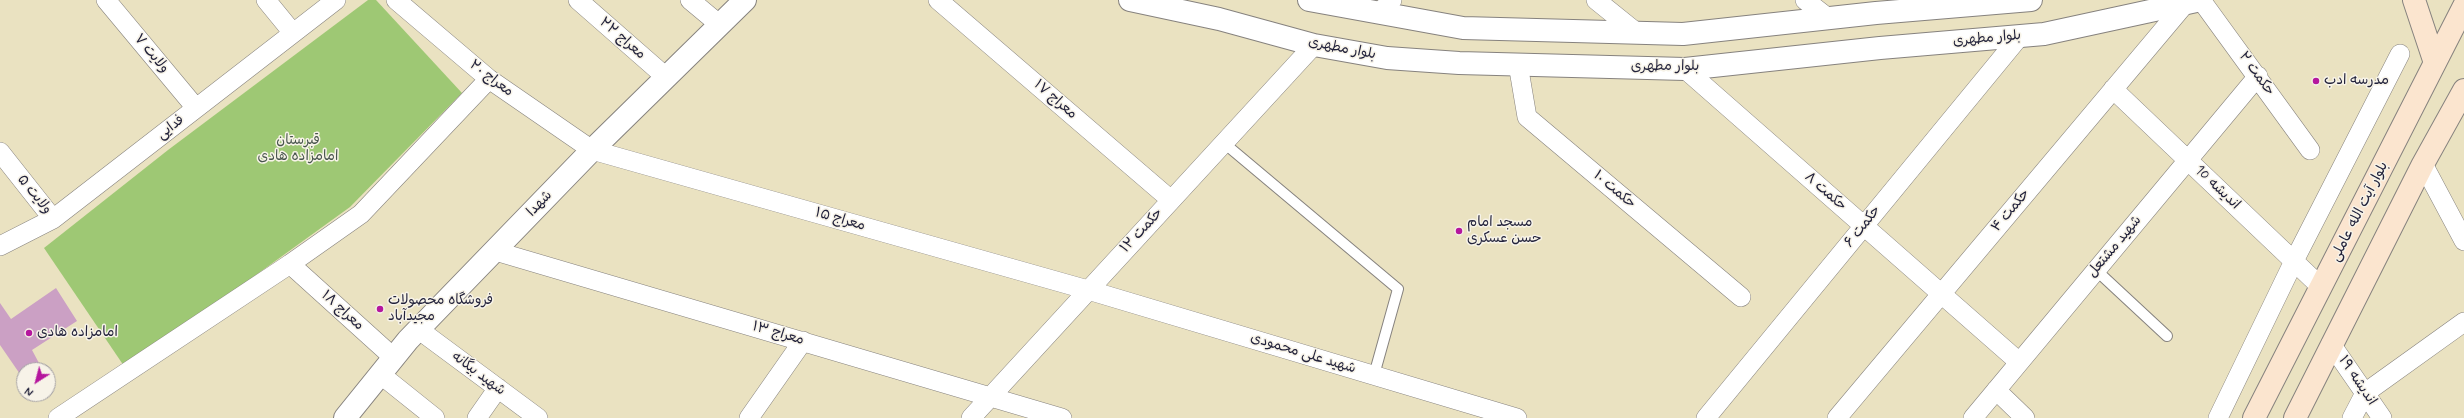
<!DOCTYPE html>
<html>
<head>
<meta charset="utf-8">
<style>
	body { margin:0 }
	#map { position:relative; width:2464px; height:418px; overflow:hidden; background:#eae2c1; font-family:Mynerve,sans-serif }
	canvas { display:block }
	.north { position:absolute; left:16px; top:362px; width:40px; height:40px; box-sizing:border-box; background:#f7f3e8; border:1px solid #a29fa3; border-radius:50%; rotate:216deg; font-size:11px; font-weight:700; line-height:16px; text-align:center; color:#22223b }
	.north::after { content:''; display:block; margin:auto; width:14px; height:18px; background:#b5179e; clip-path:polygon(50% 0,100% 100%,50% 72%,0 100%) }
</style>
</head>
<body>
<div id="map">
<canvas width="2464" height="418"></canvas>
<div class="north">N</div>
</div>
<script>
const g = document.querySelector('canvas').getContext('2d');
g.lineJoin = 'round';
function paint(path, color) { g.fillStyle = color; g.fill(path, 'evenodd'); }
const shape = rows => new Path2D(rows.map(r => 'M' + r).join(''));
function strokePath(path, color, width, dash) { g.strokeStyle = color; g.lineWidth = width; g.lineCap = dash ? 'butt' : 'round'; g.setLineDash(dash || []); g.stroke(path); }
function drawText(font, color, halo, rows, align = 'center') {
  g.font = font + ' Mynerve,"Playpen Sans Arabic",sans-serif'; g.lineWidth = 3; g.setLineDash([]); g.textBaseline = 'middle'; g.strokeStyle = halo; g.fillStyle = color; for (const [text, x, y, turn = 0] of rows) {
    g.save(); g.translate(x, y); g.rotate((+turn || 0) * Math.PI / 180); g.textAlign = isNaN(turn) ? turn : align; if (halo) g.strokeText(text, 0, 0); g.fillText(text, 0, 0); g.restore();
  }
}
paint(shape([
	[368,0,376,0,462,93,350,207,126,369,44,248,168,150]
]), '#9ec874');
paint(shape([
	[56,288,77,321,32,350,40,365,33,370,24,370,22,377,0,345,0,303,11,319]
]), '#cba0c4');
const service = shape([
	[1224,143,1398,289,1374,375],
	[2096,270,2167,336]
]);
const minor = shape([
	[106,0,196,108],
	[266,0,293,33],
	[396,0,489,79,592,150,1088,290,1517,418],
	[578,0,667,78],
	[690,0,720,25],
	[938,0,1171,200],
	[1596,0,1637,33],
	[1805,0,1828,18],
	[2201,0,2310,150],
	[1379,13,1392,0],
	[1518,64,1527,117,1741,297],
	[1685,69,2019,362],
	[2113,89,2321,287],
	[0,152,53,219],
	[2423,164,2464,241],
	[0,246,53,219,336,0],
	[495,251,1062,418],
	[290,264,394,358],
	[418,329,538,418],
	[2331,344,2382,418],
	[380,374,435,418],
	[1996,390,2025,418],
	[58,418,290,264,361,214,489,79],
	[477,418,498,388],
	[749,418,803,341],
	[971,418,1314,45],
	[1706,418,2020,36],
	[1837,418,2185,4],
	[1973,418,2258,76],
	[2218,418,2294,261,2400,54],
	[2352,418,2365,393,2464,322]
]);
const tertiary = shape([
	[1130,0,1219,19,1314,45,1387,58,1459,63,1685,69,1880,48,2044,34,2201,0],
	[1309,0,1463,28,1683,34,1876,13,2031,0],
	[345,418,408,340,592,150,745,0]
]);
const secondary = shape([
	[2414,0,2435,63],
	[2254,418,2464,6],
	[2295,418,2423,164,2464,90]
]);
strokePath(service, '#86827e', 12);
strokePath(minor, '#86827e', 20);
strokePath(tertiary, '#86827e', 24);
strokePath(secondary, '#86827e', 24);
strokePath(service, '#fff', 10);
strokePath(minor, '#fff', 19);
strokePath(tertiary, '#fff', 22);
strokePath(secondary, '#fbe5cf', 22);
for (const [x, y, r, color] of [
	[2316,81,4,"#b5179e"],
	[1459,231,4,"#b5179e"],
	[380,309,4,"#b5179e"],
	[29,333,4,"#b5179e"]
]) { const dot = new Path2D(); dot.arc(x, y, r, 0, 2 * Math.PI); g.fillStyle = color; g.fill(dot); strokePath(dot, '#f7f3e8', 1.5); }
drawText('14px', '#22223b', '#f7f3e8', [
	["معراج ۲۲",622,39,41],
	["بلوار مطهری",1987,39,-5],
	["بلوار مطهری",1342,49,11],
	["ولایت ۷",151,54,50],
	["بلوار مطهری",1665,67],
	["حکمت ۲",2256,74,54],
	["معراج ۲۰",491,79,37],
	["معراج ۱۷",1055,100,41],
	["فدایی",171,128,-38],
	["اندیشه 10",2217,188,44],
	["حکمت ۱۰",1614,190,40],
	["حکمت ۸",1825,192,41],
	["ولایت ۵",34,195,51],
	["شهدا",540,204,-46],
	["حکمت ۴",2011,211,-50],
	["بلوار آیت‌ الله عاملی",2360,212,-63],
	["معراج ۱۵",840,220,16],
	["حکمت ۶",1863,227,-51],
	["حکمت ۱۲",1142,231,-47],
	["شهید مشتعل",2115,247,-50],
	["معراج ۱۸",342,311,42],
	["معراج ۱۳",778,334,16],
	["شهید علی محمودی",1303,354,17],
	["شهید بیگانه",478,374,37],
	["اندیشه ۱۹",2357,381,56]
]);
drawText('14px', '#22223b', '#f7f3e8', [
	["مدرسه ادب",2324,81],
	["مسجد امام",1467,223],
	["حسن عسکری",1467,239],
	["فروشگاه محصولات",388,301],
	["مجیدآباد",388,317],
	["امامزاده هادی",37,333]
], 'left');
drawText('14px', '#47544c', '#f7f3e8', [
	["قبرستان",298,141],
	["امامزاده هادی",298,157]
]);
</script>
</body>
</html>
